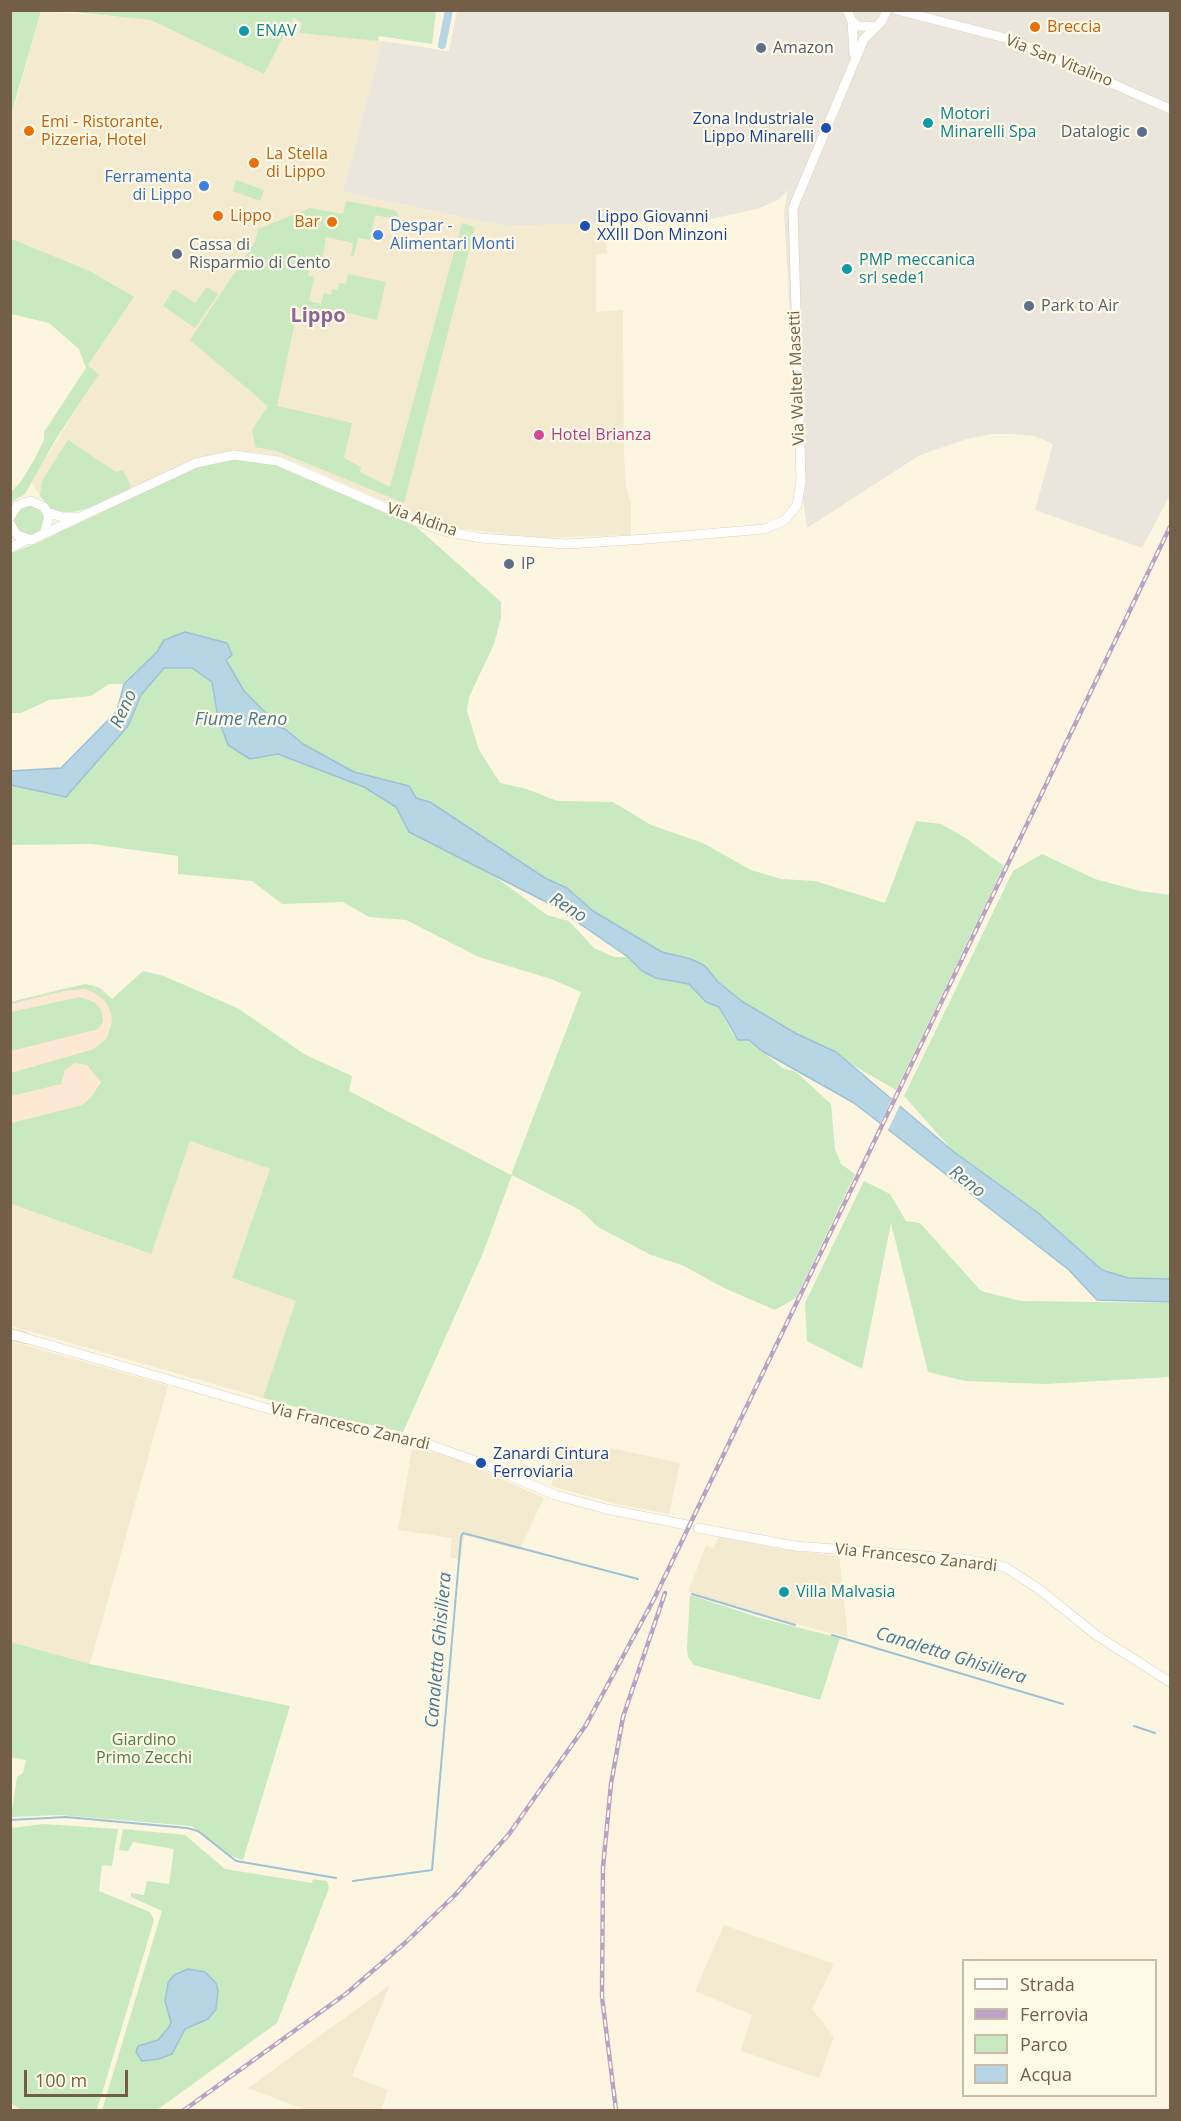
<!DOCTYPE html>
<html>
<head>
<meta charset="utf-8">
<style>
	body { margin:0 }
	#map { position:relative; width:1181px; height:2121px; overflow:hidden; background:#fcf6e1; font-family:"Open Sans",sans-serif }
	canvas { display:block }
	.frame { position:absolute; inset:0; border:12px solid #735f48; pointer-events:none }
	.legend { position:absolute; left:962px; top:1959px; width:195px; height:138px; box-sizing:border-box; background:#fffae7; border:2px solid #c7bca7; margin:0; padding:8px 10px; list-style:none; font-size:18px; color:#735f48 }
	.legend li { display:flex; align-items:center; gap:12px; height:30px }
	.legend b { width:30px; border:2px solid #c7bca7 }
	.scale { position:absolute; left:24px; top:2070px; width:104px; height:27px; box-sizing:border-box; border:3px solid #735f48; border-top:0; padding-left:8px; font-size:18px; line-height:21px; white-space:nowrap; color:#735f48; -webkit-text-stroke:4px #fffae7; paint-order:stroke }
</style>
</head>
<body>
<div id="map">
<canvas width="1181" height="2121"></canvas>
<div class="frame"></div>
<ul class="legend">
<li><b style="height:8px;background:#fff"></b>Strada</li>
<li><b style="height:8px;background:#bba1c4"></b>Ferrovia</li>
<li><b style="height:16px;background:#c9e9c0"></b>Parco</li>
<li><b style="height:16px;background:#b6d5e5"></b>Acqua</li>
</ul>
<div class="scale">100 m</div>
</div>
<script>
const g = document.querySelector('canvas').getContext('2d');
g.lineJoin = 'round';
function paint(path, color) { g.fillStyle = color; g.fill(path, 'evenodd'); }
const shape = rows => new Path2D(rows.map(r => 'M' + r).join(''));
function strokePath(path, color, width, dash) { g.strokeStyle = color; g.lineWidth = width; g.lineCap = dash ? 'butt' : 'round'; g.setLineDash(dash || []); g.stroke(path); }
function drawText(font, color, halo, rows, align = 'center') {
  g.font = font + ' "Open Sans",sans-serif'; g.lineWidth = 4.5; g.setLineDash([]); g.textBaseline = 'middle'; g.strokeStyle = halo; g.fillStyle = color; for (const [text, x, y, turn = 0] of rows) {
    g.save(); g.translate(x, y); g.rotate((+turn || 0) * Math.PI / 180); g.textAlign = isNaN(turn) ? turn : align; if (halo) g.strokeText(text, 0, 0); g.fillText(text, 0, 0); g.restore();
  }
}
paint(shape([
	[41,11,151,19,264,73,292,18,302,23,299,33,382,41,343,192,506,226,603,223,605,228,607,253,596,255,596,312,623,310,624,455,626,485,631,506,631,535,533,538,458,528,407,511,295,462,269,454,234,451,213,454,182,465,129,491,74,512,42,499,31,482,99,373,88,365,134,297,92,272,11,238,10,107,14,108],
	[190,1141,270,1169,232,1278,297,1301,263,1398,11,1326,10,1204,150,1254],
	[10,1341,168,1386,90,1664,11,1642],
	[560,1444,609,1455,611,1448,680,1463,669,1514,617,1504,551,1486],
	[412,1449,447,1455,544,1498,519,1550,464,1535,461,1561,450,1557,452,1538,398,1530],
	[719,1537,781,1549,839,1556,848,1637,795,1624,688,1592,706,1545,713,1548],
	[724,1925,834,1964,812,2009,834,2037,819,2078,741,2051,752,2015,695,1991],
	[390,1985,352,2076,388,2090,381,2110,306,2110,248,2088]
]), '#f3ead0');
paint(shape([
	[91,985,103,989,112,999,117,1055,91,1097,82,1105,11,1123,11,1002,69,987]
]), '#fce8d5');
paint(shape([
	[457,11,1170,11,1170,495,1142,548,1035,510,1053,444,1034,436,1012,434,992,434,967,439,920,455,807,528,799,467,784,212,788,190,778,200,757,209,706,220,506,226,343,192,382,41,449,51]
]), '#eae6dc');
paint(shape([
	[11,10,41,11,13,108,10,107],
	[64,11,63,11,436,11,432,44,379,36,378,41,299,33,302,23,293,18,264,74,151,20],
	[236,180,264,190,260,201,233,191],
	[346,201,394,210,397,212,400,220,375,215,370,240,358,238,354,256,351,256,353,243,326,237,321,268,310,266,308,276,314,277,309,301,321,304,324,293,331,295,332,289,338,290,339,283,346,284,348,274,386,282,377,320,345,312,343,318,298,308,277,406,352,423,344,458,361,467,360,472,390,487,462,223,475,227,404,503,277,451,255,447,252,430,268,406,190,340,255,242,258,229,310,208,343,214],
	[10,238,92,272,134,297,88,365,99,374,97,377,56,439,25,494,11,502,11,492,22,480,34,460,44,440,44,432,86,368,79,349,49,323,11,314],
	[207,287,218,294,195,328,163,306,174,289,195,303],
	[68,440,116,472,123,470,131,486,129,491,95,506,74,512,61,514,52,510,40,496,42,481],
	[221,453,297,467,393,506,501,602,501,618,494,644,469,697,467,711,479,750,500,783,527,789,557,801,613,802,651,825,703,843,751,870,781,879,815,881,885,903,916,821,941,824,964,837,1004,866,896,1090,743,1002,691,959,662,952,593,911,567,888,545,878,430,802,416,798,409,786,354,772,303,744,285,729,263,721,265,712,244,691,225,660,164,640,157,652,124,684,109,684,91,696,49,700,21,713,11,713,11,553,40,542],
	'14 520a15 15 0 1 1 30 0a15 15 0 1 1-30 0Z',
	[164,668,192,668,212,681,218,718,250,759,278,754,364,787,396,807,409,832,486,870,547,915,569,921,594,948,614,957,628,957,641,971,689,984,706,1002,719,1007,733,1035,749,1040,782,1068,796,1072,831,1104,835,1149,841,1164,855,1174,796,1298,775,1310,724,1288,682,1265,651,1255,598,1227,580,1210,512,1175,483,1253,403,1432,333,1417,263,1398,296,1301,232,1278,270,1169,190,1141,151,1254,11,1204,11,1123,82,1105,91,1097,101,1082,87,1065,75,1063,65,1070,61,1084,11,1096,11,1073,94,1049,107,1038,112,1022,111,1012,105,1001,95,993,85,989,64,991,11,1004,11,1002,85,984,98,987,112,999,143,971,164,976,239,1009,304,1054,352,1076,349,1091,511,1175,581,992,551,979,479,957,406,920,369,917,343,902,282,904,252,881,178,874,178,856,92,844,11,845,11,785,66,797,128,726,141,695],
	[1042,854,1095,879,1140,891,1170,895,1170,1279,1128,1278,1102,1270,1037,1212,954,1152,904,1096,1013,871],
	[80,997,94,1002,101,1010,103,1022,98,1029,11,1051,11,1012],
	[864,1181,890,1194,906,1221,920,1223,981,1291,1021,1301,1170,1303,1170,1377,1045,1384,965,1381,928,1372,891,1223,862,1369,807,1341,805,1303],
	[690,1595,760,1618,840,1638,820,1700,694,1665,688,1657,687,1648],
	[11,1642,90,1664,290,1706,243,1860,231,1856,192,1826,60,1815,11,1817,17,1777,23,1773,26,1760,11,1757],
	[43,1824,118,1829,112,1866,102,1865,99,1891,150,1912,154,1920,97,2110,21,2110,11,2103,11,1828],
	[123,1829,185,1835,225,1869,312,1883,313,1879,327,1881,329,1888,277,2023,157,2110,102,2110,162,1911,131,1897,131,1893,144,1895,147,1881,169,1884,174,1849,133,1842,128,1851,119,1850]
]), '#c9e9c0');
const water = shape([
	[185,632,227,643,232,655,226,660,244,691,265,712,263,721,285,729,303,744,354,772,409,786,416,798,430,802,545,878,567,888,593,911,662,952,691,959,705,966,718,982,743,1002,797,1034,836,1052,954,1152,1037,1212,1102,1270,1128,1278,1170,1279,1170,1302,1097,1300,1069,1270,854,1103,762,1051,749,1040,738,1040,719,1007,706,1002,689,984,656,978,642,971,628,957,554,906,409,832,396,807,364,787,278,754,250,759,228,745,218,718,212,682,192,668,164,668,141,695,128,726,66,797,11,785,10,771,61,768,117,711,124,684,157,652,164,640,185,632],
	[188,1969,205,1972,216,1983,218,1991,216,2009,208,2019,185,2029,172,2054,159,2059,142,2061,136,2052,138,2046,158,2040,169,2027,171,2022,165,2001,168,1983,174,1975,188,1969]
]);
paint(water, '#b6d5e5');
strokePath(water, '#9dc2d6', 1.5);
paint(shape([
	[893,1096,901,1103,887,1132,879,1126]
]), '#fcf6e1');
strokePath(shape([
	[692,1594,795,1625],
	[832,1635,1063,1704],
	[1134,1726,1155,1733],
	[10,1820,66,1817,187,1828,198,1831,236,1861,336,1878],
	[353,1881,432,1870,461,1537,463,1533,638,1579]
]), '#9dc2d6', 2);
strokePath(shape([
	[442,45,449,10]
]), '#b6d5e5', 8);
const tertiary = shape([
	[847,10,852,21,858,26,875,27],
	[897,10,1013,40,1170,109],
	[852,21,854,54],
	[47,512,62,517,74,517],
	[10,517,18,505,31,501,44,507,49,517,44,534,31,540,17,535,10,524],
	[44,534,196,463,234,455,278,461,416,521,444,531,480,538,566,544,647,539,764,529,785,520,797,505,801,481,793,208,864,39,882,21,887,10],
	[10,548,26,540],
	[25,1338,276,1411,433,1446,481,1463,555,1495,606,1509,687,1525],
	[698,1528,795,1546,963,1559,1005,1567,1039,1589,1096,1635,1170,1682]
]);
const secondary = shape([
	[10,1334,25,1338]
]);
strokePath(tertiary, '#ddd1ba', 10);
strokePath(secondary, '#e2d3b8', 12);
strokePath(tertiary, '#fff', 9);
strokePath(secondary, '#fff', 10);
const rail = shape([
	[184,2110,347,1993,406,1942,455,1895,509,1834,586,1725,655,1597,1170,527],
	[616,2110,602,1997,603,1867,611,1784,623,1717,665,1593]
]);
strokePath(rail, '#bba1c4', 4.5);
strokePath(rail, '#fffae7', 2, [7]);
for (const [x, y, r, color] of [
	[1035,27,6,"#e8710a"],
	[244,31,6,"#0f9aa8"],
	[761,48,6,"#5c6f8a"],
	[928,123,6,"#0f9aa8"],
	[826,128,6,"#1a4fb4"],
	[29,131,6,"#e8710a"],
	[1142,132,6,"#5c6f8a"],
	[254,163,6,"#e8710a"],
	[204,186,6,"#3f7fe0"],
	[218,216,6,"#e8710a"],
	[332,222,6,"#e8710a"],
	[585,226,6,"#1a4fb4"],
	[378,235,6,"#3f7fe0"],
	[177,254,6,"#5c6f8a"],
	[847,269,6,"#0f9aa8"],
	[1029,306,6,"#5c6f8a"],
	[539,435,6,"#d1479c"],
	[509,564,6,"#5c6f8a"],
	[481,1463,6,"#1a4fb4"],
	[784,1592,6,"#0f9aa8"]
]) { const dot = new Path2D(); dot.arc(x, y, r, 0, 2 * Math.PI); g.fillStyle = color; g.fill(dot); strokePath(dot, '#fffae7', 2); }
drawText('16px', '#c56008', '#fffae7', [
	["Breccia",1047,27],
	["Emi - Ristorante,",41,122],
	["Pizzeria, Hotel",41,140],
	["La Stella",266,154],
	["di Lippo",266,172],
	["Lippo",230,216],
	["Bar",320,222,"right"]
], 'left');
drawText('16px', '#0d838f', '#fffae7', [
	["ENAV",256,31],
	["Motori",940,114],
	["Minarelli Spa",940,132],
	["PMP meccanica",859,260],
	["srl sede1",859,278],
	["Villa Malvasia",796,1592]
], 'left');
drawText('16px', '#4e5e75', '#fffae7', [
	["Amazon",773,48],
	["Datalogic",1130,132,"right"],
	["Cassa di",189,245],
	["Risparmio di Cento",189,263],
	["Park to Air",1041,306],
	["IP",521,564]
], 'left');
drawText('16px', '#735f48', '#fffae7', [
	["Via San Vitalino",1059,61,22],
	["Via Walter Masetti",797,378,-92],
	["Via Aldina",422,520,19],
	["Via Francesco Zanardi",350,1427,13],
	["Via Francesco Zanardi",916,1558,6]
]);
drawText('16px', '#164399', '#fffae7', [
	["Zona Industriale",814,119,"right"],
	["Lippo Minarelli",814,137,"right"],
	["Lippo Giovanni",597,217],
	["XXIII Don Minzoni",597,235],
	["Zanardi Cintura",493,1454],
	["Ferroviaria",493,1472]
], 'left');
drawText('16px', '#366cbe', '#fffae7', [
	["Ferramenta",192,177],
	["di Lippo",192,195],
	["Despar -",390,226,"left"],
	["Alimentari Monti",390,244,"left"]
], 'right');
drawText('16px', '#b23c85', '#fffae7', [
	["Hotel Brianza",551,435]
], 'left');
drawText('16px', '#4a7e43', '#fffae7', [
	["Giardino",144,1740],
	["Primo Zecchi",144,1758]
]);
drawText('italic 18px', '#487994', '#fffae7', [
	["Reno",124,709,-66],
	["Fiume Reno",241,720],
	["Reno",568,908,32],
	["Reno",967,1182,38],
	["Canaletta Ghisiliera",439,1650,-85],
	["Canaletta Ghisiliera",951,1656,17]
]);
drawText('bold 20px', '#8f6496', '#fffae7', [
	["Lippo",318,316]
]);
</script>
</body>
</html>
